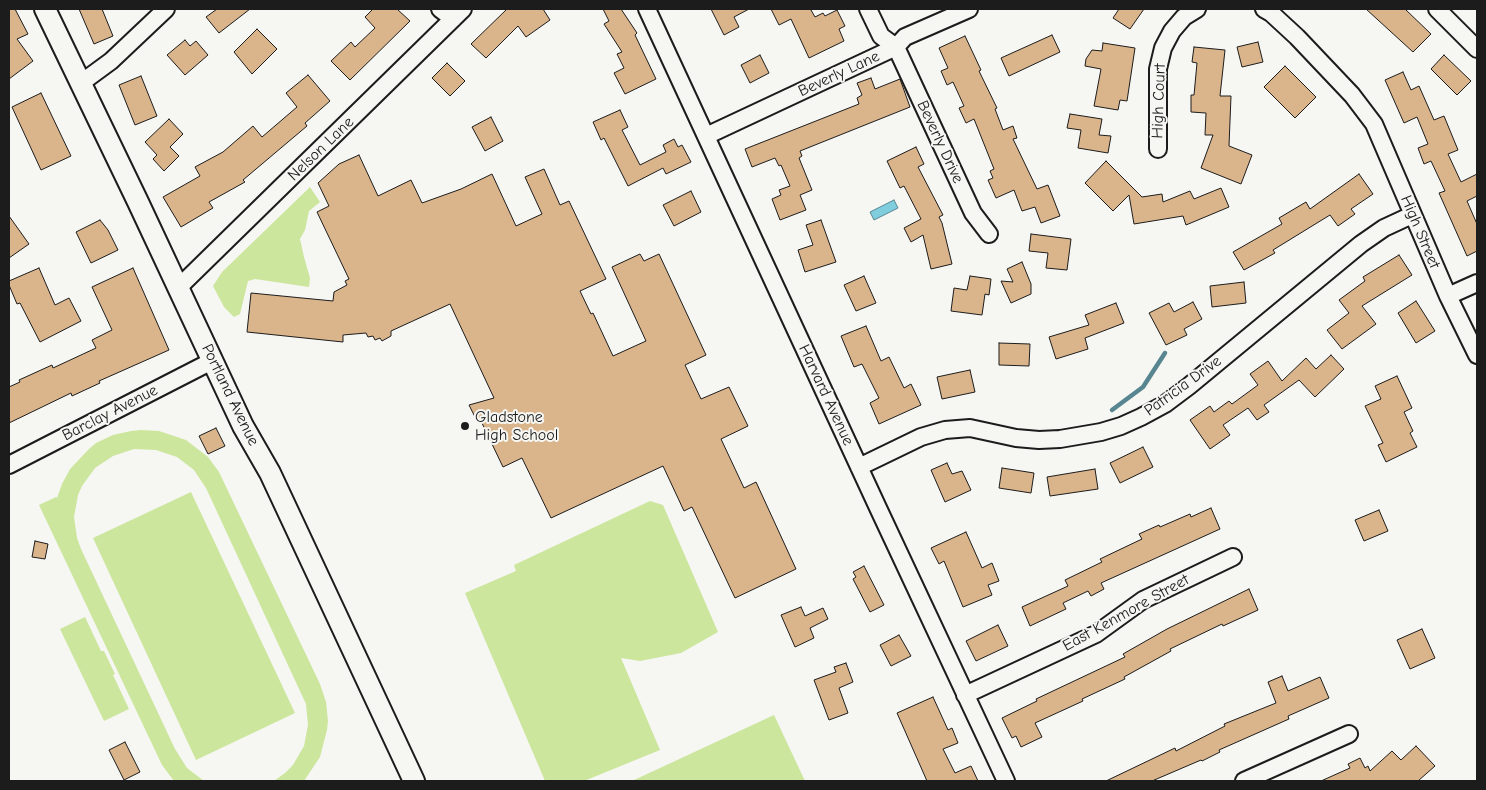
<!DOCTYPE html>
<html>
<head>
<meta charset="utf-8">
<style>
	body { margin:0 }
	#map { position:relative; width:1486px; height:790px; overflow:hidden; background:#f6f6f2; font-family:"Comic Neue",sans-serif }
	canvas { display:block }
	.frame { position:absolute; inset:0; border:10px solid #1c1c1c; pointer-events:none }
</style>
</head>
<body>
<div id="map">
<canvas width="1486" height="790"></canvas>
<div class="frame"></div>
</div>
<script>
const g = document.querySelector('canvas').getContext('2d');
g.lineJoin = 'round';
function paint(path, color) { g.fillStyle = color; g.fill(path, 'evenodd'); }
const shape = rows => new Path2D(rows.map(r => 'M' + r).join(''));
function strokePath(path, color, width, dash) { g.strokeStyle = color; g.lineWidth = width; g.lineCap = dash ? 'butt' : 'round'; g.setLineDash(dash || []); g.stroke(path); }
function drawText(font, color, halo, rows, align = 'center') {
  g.font = font + ' "Comic Neue",sans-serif'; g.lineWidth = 4; g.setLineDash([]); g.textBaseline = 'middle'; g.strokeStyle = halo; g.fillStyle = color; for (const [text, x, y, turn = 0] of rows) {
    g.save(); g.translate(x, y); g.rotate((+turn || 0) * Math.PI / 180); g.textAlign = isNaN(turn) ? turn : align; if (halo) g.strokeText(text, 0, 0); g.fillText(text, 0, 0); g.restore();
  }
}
paint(shape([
	[310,187,320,202,309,211,305,230,300,239,304,257,310,278,309,287,255,279,248,281,240,314,234,317,224,307,213,286,222,272],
	[141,430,159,431,186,440,208,457,219,472,320,684,326,702,328,721,327,730,320,757,304,781,274,781,285,773,293,765,304,746,308,725,306,704,206,488,194,470,177,457,156,450,134,449,113,456,95,468,82,486,78,495,74,517,77,538,81,549,175,749,187,768,204,781,174,781,162,765,39,505,56,497,57,498,62,484,70,469,89,449,96,443,113,435,131,431],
	[191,492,295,713,196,760,93,538],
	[650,501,663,505,718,632,681,653,640,661,621,658,660,750,584,781,545,781,465,593,516,571,514,565],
	[85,617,101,651,104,651,115,674,113,675,129,709,104,721,60,629],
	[774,715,805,781,632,781]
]), '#cce69d');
const water = shape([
	[894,200,898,208,874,220,870,212,894,200]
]);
paint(water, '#80cdde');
strokePath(water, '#588690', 1);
strokePath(shape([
	[1112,410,1143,387,1165,353]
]), '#588690', 4.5);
const building = shape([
	[9,9,15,9,28,34,17,39,33,61,9,79,9,9],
	[79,9,102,9,113,36,94,44,79,9],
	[217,9,250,9,219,33,206,17,217,9],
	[373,9,397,9,410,21,350,80,331,61,351,42,355,47,375,28,365,17,373,9],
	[507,9,543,9,550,20,526,37,518,26,486,58,471,44,507,9],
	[603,9,621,9,637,33,635,35,656,79,625,94,614,73,624,68,617,54,622,52,604,24,609,21,603,9],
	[711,9,749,9,734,17,739,27,724,35,711,9],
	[771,9,813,9,811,10,815,17,823,13,825,16,837,10,845,26,839,29,844,41,809,58,791,19,779,25,771,9],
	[1119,9,1144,9,1130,29,1113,18,1119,9],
	[1366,9,1405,9,1431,34,1413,52,1366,9],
	[257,29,277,49,252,74,234,52,257,29],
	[1052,35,1060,52,1009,76,1001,58,1052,35],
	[965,36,981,70,979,71,997,108,995,109,1003,130,1013,126,1017,138,1013,139,1037,189,1048,185,1060,216,1041,223,1035,207,1022,211,1014,190,996,198,988,180,993,178,990,171,994,169,974,119,966,123,959,108,964,106,953,82,947,85,941,71,948,68,939,48,965,36],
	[185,40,190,46,196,41,208,55,185,75,167,55,185,40],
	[1258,42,1263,62,1242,67,1237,47,1258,42],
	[1103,43,1135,48,1127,101,1120,100,1118,110,1094,106,1101,69,1085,66,1086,59,1092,50,1102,51,1103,43],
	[1194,47,1225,50,1220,96,1231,96,1229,146,1252,155,1241,184,1201,168,1213,135,1205,135,1206,113,1191,112,1191,95,1194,95,1197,63,1192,62,1194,47],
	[760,55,769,73,750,83,741,65,760,55],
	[1444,55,1471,81,1457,95,1431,69,1444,55],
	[447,63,465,81,450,96,432,78,447,63],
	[1285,66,1316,97,1295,118,1264,87,1285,66],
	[1403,72,1411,90,1419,86,1434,120,1444,116,1458,150,1448,154,1461,182,1477,174,1477,196,1467,201,1477,224,1477,251,1467,256,1439,193,1445,191,1431,161,1424,164,1418,148,1428,144,1417,117,1404,123,1385,80,1403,72],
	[308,75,330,101,305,123,307,126,243,180,245,182,209,202,213,208,181,227,163,197,200,176,195,167,223,152,253,126,262,137,297,107,286,93,308,75],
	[141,76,157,116,135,125,119,85,141,76],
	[871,78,875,89,900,79,910,107,800,151,802,156,799,158,812,190,800,195,806,210,780,220,772,199,781,195,779,190,790,186,781,165,779,166,775,158,752,167,745,149,859,104,857,98,862,95,857,83,871,78],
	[41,93,71,156,41,170,12,107,41,93],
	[620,110,628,127,622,130,640,165,666,152,663,145,674,139,678,147,682,145,691,162,666,174,663,168,628,186,604,138,601,140,593,122,620,110],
	[1070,114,1102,119,1099,135,1111,136,1108,153,1078,148,1081,130,1067,128,1070,114],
	[491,117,503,141,485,151,472,127,491,117],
	[169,119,183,134,170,147,179,156,164,171,153,159,157,155,145,142,169,119],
	[916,147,924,164,918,167,943,215,939,217,942,223,952,264,931,269,923,235,911,242,904,228,921,219,904,186,900,188,887,161,916,147],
	[359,155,378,196,411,180,422,203,461,189,492,174,516,226,542,214,525,177,544,169,560,205,569,201,606,279,580,291,591,314,593,313,613,356,646,341,612,267,640,254,644,261,659,254,706,355,685,365,701,399,729,387,748,426,721,439,744,488,756,482,796,569,735,598,692,507,684,511,663,466,551,518,522,458,503,467,481,421,478,423,469,405,494,398,450,304,391,331,391,336,382,341,380,338,375,340,373,336,368,337,366,333,343,335,343,342,247,332,251,293,333,301,334,292,347,285,345,281,349,279,317,212,329,206,318,183,339,164,359,155],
	[1106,161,1142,197,1162,194,1163,202,1190,191,1194,199,1221,188,1229,207,1186,225,1183,216,1134,224,1129,195,1113,211,1085,183,1106,161],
	[1359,174,1373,194,1351,209,1355,214,1338,226,1330,215,1273,250,1275,253,1244,270,1233,252,1282,224,1279,218,1306,202,1310,209,1359,174],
	[691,191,701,212,674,226,663,205,691,191],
	[9,216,29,244,9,258,9,216],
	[100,220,108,230,118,250,91,263,76,232,100,220],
	[821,220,836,262,805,272,798,250,813,245,806,225,821,220],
	[1031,234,1071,239,1067,270,1046,268,1048,253,1029,251,1031,234],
	[1399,255,1412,275,1362,306,1376,324,1342,349,1327,330,1349,313,1339,300,1365,281,1363,277,1399,255],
	[1022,262,1031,284,1031,294,1011,303,1001,281,1013,282,1007,269,1022,262],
	[39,268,55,305,69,298,81,321,40,342,20,303,17,304,9,285,9,281,39,268],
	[133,268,169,350,99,381,100,383,72,396,71,393,9,423,9,387,20,382,19,380,52,365,53,368,96,348,92,340,112,330,92,287,133,268],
	[864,276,876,303,856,311,844,285,864,276],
	[970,276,991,279,989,295,985,294,982,315,951,311,954,288,967,290,970,276],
	[1244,282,1246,303,1212,307,1210,286,1244,282],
	[1416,301,1435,331,1416,343,1398,313,1416,301],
	[1193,302,1202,319,1184,329,1187,335,1166,345,1149,313,1169,303,1174,312,1193,302],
	[1116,303,1124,323,1085,338,1088,349,1056,359,1049,337,1089,325,1085,315,1116,303],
	[866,326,881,361,889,357,904,388,911,384,921,405,879,424,870,403,879,398,862,364,854,367,841,336,866,326],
	[999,343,1030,344,1029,366,999,365,999,343],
	[1331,355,1344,369,1315,397,1299,380,1264,405,1269,412,1257,420,1248,408,1223,425,1230,435,1210,449,1190,420,1210,406,1214,412,1229,401,1232,404,1258,385,1250,374,1268,361,1282,381,1306,358,1316,369,1331,355],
	[970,370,975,392,942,399,937,377,970,370],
	[1397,376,1412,408,1404,412,1413,431,1410,433,1417,447,1386,462,1378,445,1383,443,1365,406,1381,399,1375,386,1397,376],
	[216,428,225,446,208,454,199,436,216,428],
	[1143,447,1153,467,1120,483,1110,463,1143,447],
	[947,463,952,474,962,471,971,490,945,502,931,470,947,463],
	[1002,468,1034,473,1031,493,999,488,1002,468],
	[1095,469,1098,489,1050,496,1047,477,1095,469],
	[1211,508,1220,529,1101,583,1104,589,1091,596,1088,591,1063,603,1066,609,1030,626,1022,607,1068,586,1065,580,1102,562,1100,559,1142,539,1139,534,1159,525,1160,527,1190,514,1191,517,1211,508],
	[1379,510,1388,531,1364,541,1355,520,1379,510],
	[966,532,982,568,992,563,999,581,988,585,992,595,963,607,944,561,939,564,931,548,966,532],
	[35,541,48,544,45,559,32,557,35,541],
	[864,566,884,605,870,612,853,579,856,577,853,572,864,566],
	[1249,589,1258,610,1223,626,1222,624,1170,649,1171,651,1124,677,1125,679,1082,699,1083,701,1035,723,1042,737,1021,747,1016,736,1012,738,1002,718,1037,701,1036,699,1125,657,1123,654,1167,629,1249,589],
	[801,607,805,616,823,608,828,619,810,628,814,638,795,647,781,615,801,607],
	[998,625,1008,646,976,661,966,641,998,625],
	[1422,629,1435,658,1410,669,1397,640,1422,629],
	[899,635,911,656,891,666,880,645,899,635],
	[846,663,853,682,839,688,848,713,829,720,814,680,836,672,834,667,846,663],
	[1282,676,1288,691,1320,677,1329,698,1288,716,1289,719,1219,750,1220,752,1202,761,1201,760,1152,781,1106,781,1175,748,1176,751,1225,726,1224,724,1276,703,1268,682,1282,676],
	[933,697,948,730,952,728,958,743,943,749,955,773,971,766,978,781,927,781,897,713,933,697],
	[125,742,140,772,124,780,109,750,125,742],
	[1416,746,1435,766,1418,781,1321,781,1350,768,1348,764,1360,758,1365,768,1368,766,1370,771,1392,751,1401,760,1416,746]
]);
paint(building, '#dab48b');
strokePath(building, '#1c1c1c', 1);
const minor = shape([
	[440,9,453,19],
	[647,9,879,510,1006,781],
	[868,9,881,36,896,47,973,213,989,234],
	[1264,9,1271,13,1297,37,1352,95,1374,124,1448,296,1477,355],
	[1437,9,1477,49],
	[81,83,111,61,166,9],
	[706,136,896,47,905,37,969,9],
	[1158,149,1158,69,1163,48,1172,31,1184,17,1197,9],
	[178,288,463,9],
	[1448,296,1477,283],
	[9,465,212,361],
	[859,467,921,437,945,430,970,428,1016,438,1039,440,1060,439,1101,432,1121,426,1141,417,1165,404,1189,386,1361,244,1384,228,1412,215],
	[965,695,1096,634,1143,600,1233,557],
	[1244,781,1349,734]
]);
const tertiary = shape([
	[45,9,138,202,243,426,270,473,414,781]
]);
strokePath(minor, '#1c1c1c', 20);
strokePath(tertiary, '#1c1c1c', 24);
strokePath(minor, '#f6f6f2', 16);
strokePath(tertiary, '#f6f6f2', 20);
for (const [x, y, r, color] of [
	[465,426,5,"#1c1c1c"]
]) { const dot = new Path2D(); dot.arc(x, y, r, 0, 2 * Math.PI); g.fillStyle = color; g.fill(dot); strokePath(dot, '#f6f6f2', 2); }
drawText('16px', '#1c1c1c', '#f6f6f2', [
	["Beverly Lane",839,74,-25],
	["High Court",1159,101,-88],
	["Beverly Drive",940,142,65],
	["Nelson Lane",321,149,-44],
	["High Street",1420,232,67],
	["Patricia Drive",1183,386,-36],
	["Portland Avenue",230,395,64],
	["Harvard Avenue",826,395,65],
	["Barclay Avenue",110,413,-27],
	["East Kenmore Street",1126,613,-29]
]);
drawText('16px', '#1c1c1c', '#f6f6f2', [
	["Gladstone",475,417],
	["High School",475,435]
], 'left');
</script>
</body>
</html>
